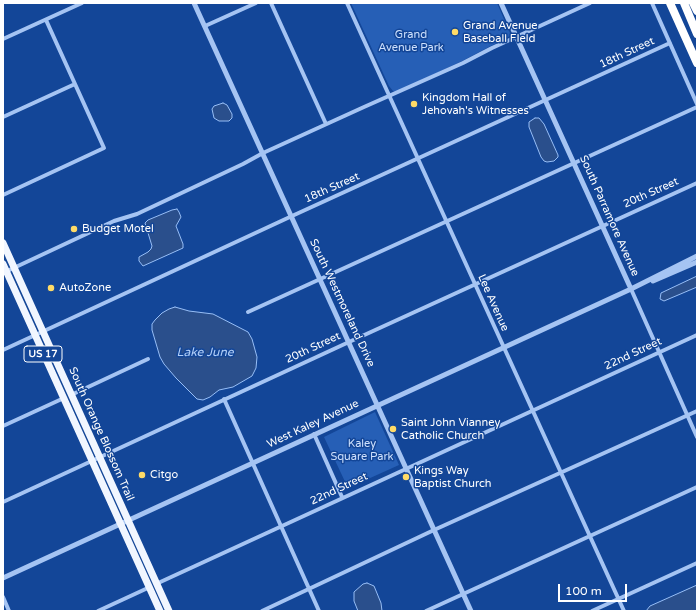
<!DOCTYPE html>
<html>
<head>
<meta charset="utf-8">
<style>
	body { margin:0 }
	#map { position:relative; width:700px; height:614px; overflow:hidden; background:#134698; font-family:"Varela Round",sans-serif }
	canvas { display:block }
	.frame { position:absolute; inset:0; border:4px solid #fff; pointer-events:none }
	.scale { position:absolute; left:558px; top:584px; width:69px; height:18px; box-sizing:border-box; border:2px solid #fff; border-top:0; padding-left:5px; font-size:12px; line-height:14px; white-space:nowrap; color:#fff; -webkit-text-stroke:3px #134698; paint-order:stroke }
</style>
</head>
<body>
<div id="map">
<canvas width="700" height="614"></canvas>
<div class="frame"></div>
<div class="scale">100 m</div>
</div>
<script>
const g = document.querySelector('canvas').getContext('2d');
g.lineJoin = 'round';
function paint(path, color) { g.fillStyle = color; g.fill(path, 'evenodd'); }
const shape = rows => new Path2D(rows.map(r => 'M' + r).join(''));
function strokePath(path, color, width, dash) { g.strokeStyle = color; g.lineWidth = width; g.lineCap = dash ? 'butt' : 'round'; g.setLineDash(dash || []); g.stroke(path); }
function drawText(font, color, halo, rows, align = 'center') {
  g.font = font + ' "Varela Round",sans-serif'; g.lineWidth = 3; g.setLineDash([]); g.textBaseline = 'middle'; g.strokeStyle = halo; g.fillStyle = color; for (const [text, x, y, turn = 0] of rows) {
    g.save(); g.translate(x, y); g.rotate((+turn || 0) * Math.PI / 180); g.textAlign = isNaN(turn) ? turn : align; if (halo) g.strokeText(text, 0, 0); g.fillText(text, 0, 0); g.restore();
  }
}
paint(shape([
	[351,3,497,3,510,33,510,36,462,61,396,92,393,91,389,86],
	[375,412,399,465,348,488,324,437]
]), '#265fb6');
const water = shape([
	[223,103,227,105,232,114,232,118,229,121,219,121,214,118,212,109,214,106,223,103],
	[535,118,539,118,544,124,558,155,558,157,554,161,547,162,544,161,541,157,529,127,529,122,535,118],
	[177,209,179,212,181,217,176,226,183,244,183,248,143,266,139,261,139,257,148,252,151,249,152,246,145,223,148,220,172,210,177,209],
	[697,276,697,287,664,301,660,299,661,293,697,276],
	[175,307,189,311,213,314,248,332,252,339,257,357,256,368,252,376,233,387,219,390,210,397,203,400,197,399,176,378,164,364,160,357,152,330,152,324,155,320,162,313,169,309,175,307],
	[367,583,374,586,381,603,382,611,358,611,354,601,354,592,363,584,367,583],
	[697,585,697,611,646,611,650,606,697,585]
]);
paint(water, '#2a4f8c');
strokePath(water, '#97bef6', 1);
strokePath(shape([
	[271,3,326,124],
	[347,3,624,611],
	[652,3,697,104],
	[205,26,256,3],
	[3,39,82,3],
	[3,117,75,84],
	[3,195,104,148,46,20],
	[3,273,114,221,137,214,243,164,263,153,364,107,463,63,492,48,590,3],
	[631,289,697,437],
	[248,312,697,107],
	[3,350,292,216,670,43],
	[71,395,148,359],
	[224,399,319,611],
	[3,426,64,398],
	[314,434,342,497],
	[3,502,349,342,697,183],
	[156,584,697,335],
	[3,597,9,611],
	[98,611,150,587],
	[262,611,434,530,697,411],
	[426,611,697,487],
	[592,611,697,563]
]), '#a5c4f3', 4);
strokePath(shape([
	[194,3,471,611],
	[501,3,631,289],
	[653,281,697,262],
	[3,578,631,289,697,256]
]), '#a5c4f3', 5);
strokePath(shape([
	[3,243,169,611],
	[3,264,160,611]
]), '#f1f6ff', 7);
strokePath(shape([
	[670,3,697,63],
	[684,3,697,34],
	[693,3,697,11]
]), '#fff', 8);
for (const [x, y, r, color] of [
	[455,32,4,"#ffdb67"],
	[414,104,4,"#ffdb67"],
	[74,229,4,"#ffdb67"],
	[51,288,4,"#ffdb67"],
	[393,429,4,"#ffdb67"],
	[142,475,4,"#ffdb67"],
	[406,477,4,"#ffdb67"]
]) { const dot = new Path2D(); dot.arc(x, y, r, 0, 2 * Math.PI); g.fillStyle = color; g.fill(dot); strokePath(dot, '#134698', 1.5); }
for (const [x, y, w] of [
	[43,354,38]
]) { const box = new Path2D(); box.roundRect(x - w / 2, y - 8, w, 16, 3); g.fillStyle = '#134698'; g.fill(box); strokePath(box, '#fff', 1); }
drawText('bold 10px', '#fff', null, [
	["US 17",43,354]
]);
drawText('11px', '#fff', '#134698', [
	["Grand Avenue",463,26],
	["Baseball FIeld",463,39],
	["Kingdom Hall of",422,98],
	["Jehovah's Witnesses",422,111],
	["Budget Motel",82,229],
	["AutoZone",59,288],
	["Saint John Vianney",401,423],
	["Catholic Church",401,436],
	["Kings Way",414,471],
	["Baptist Church",414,484],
	["Citgo",150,475]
], 'left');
drawText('11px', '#cde0fd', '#134698', [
	["Grand",411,35],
	["Avenue Park",411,48],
	["Kaley",362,444],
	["Square Park",362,457]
]);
drawText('11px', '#fff', '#134698', [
	["18th Street",627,53,-25],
	["18th Street",332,188,-24],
	["20th Street",651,193,-24],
	["South Parramore Avenue",609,216,66],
	["South Westmoreland Drive",342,303,65],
	["Lee Avenue",493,303,66],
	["20th Street",313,348,-25],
	["22nd Street",633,354,-25],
	["West Kaley Avenue",313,424,-25],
	["South Orange Blossom Trail",101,434,66],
	["22nd Street",339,489,-25]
]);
drawText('italic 12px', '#b2cff9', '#134698', [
	["Lake June",205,353]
]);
</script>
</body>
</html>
